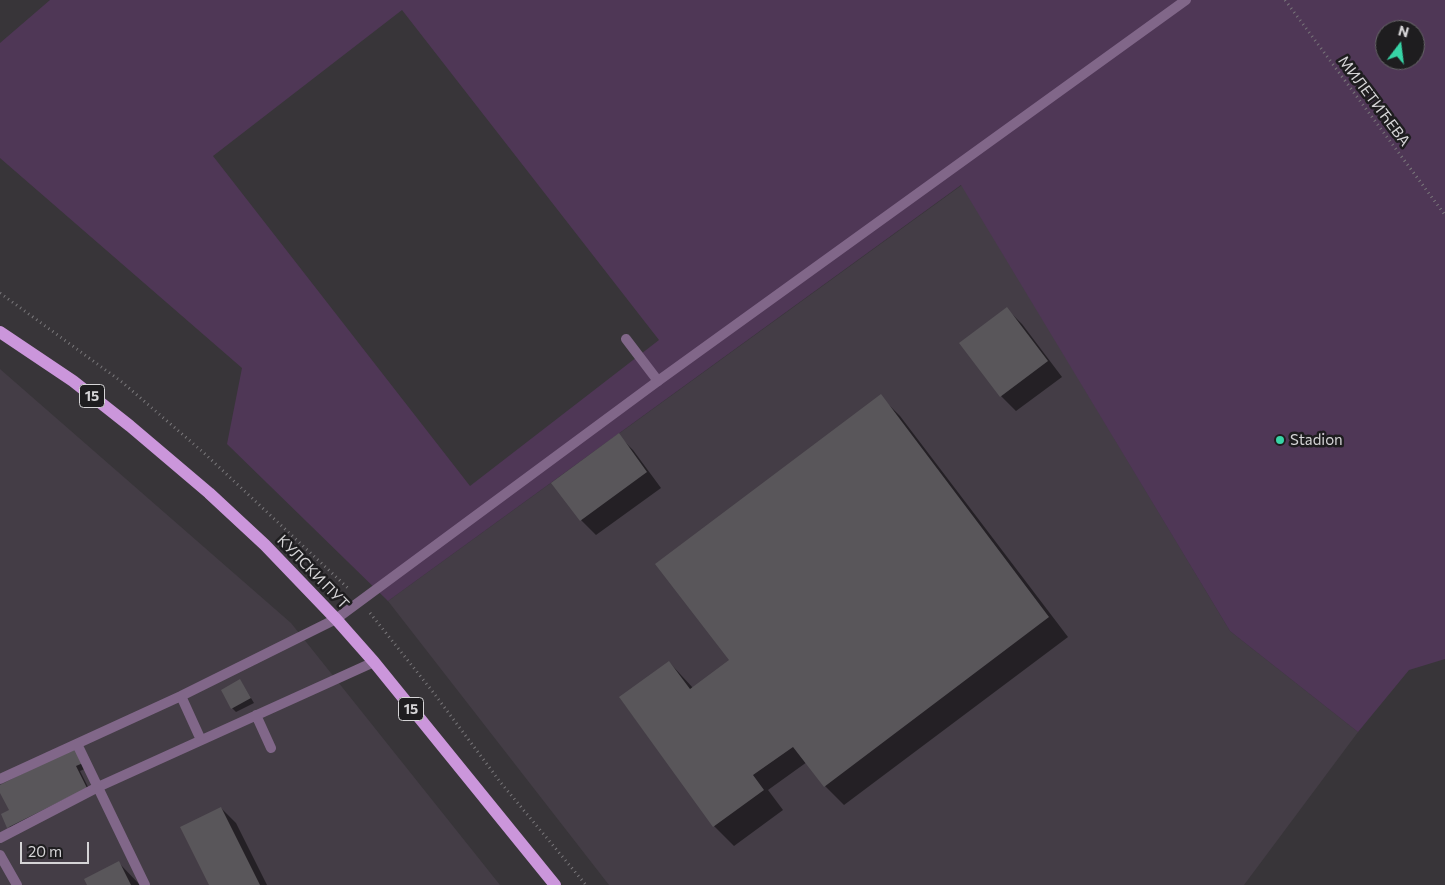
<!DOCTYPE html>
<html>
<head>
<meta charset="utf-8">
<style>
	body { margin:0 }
	#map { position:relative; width:1445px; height:885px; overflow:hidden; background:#383539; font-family:Commissioner,sans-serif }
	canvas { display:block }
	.north { position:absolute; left:1375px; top:20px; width:50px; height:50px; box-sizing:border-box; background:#1e1d1f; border:1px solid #676668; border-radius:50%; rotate:15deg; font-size:14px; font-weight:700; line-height:20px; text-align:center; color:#d5d4d6 }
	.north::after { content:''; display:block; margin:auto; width:18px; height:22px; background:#37d4a6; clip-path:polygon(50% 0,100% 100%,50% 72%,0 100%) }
	.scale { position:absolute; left:20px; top:842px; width:69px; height:22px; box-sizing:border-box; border:2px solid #d5d4d6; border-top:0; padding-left:6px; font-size:15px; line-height:18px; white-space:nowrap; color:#d5d4d6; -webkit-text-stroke:4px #1e1d1f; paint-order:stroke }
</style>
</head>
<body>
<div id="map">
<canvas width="1445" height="885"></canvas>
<div class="north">N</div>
<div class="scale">20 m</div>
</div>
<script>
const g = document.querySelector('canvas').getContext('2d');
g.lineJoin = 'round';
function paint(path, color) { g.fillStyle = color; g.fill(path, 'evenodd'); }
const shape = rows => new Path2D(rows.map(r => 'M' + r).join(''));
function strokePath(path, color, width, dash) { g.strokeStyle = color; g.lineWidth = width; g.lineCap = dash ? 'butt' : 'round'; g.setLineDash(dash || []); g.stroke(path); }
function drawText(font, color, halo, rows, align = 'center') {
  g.font = font + ' Commissioner,sans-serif'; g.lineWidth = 5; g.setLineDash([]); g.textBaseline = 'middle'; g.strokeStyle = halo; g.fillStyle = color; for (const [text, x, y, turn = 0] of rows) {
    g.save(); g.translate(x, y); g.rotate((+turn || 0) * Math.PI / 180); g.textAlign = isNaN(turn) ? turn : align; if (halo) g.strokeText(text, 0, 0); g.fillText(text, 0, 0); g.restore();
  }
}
paint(shape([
	[962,185,1230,631,1358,732,1244,885,609,885,388,601],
	[0,369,291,623,500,885,0,885]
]), '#443d46');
paint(shape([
	[50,0,1445,0,1445,659,1409,670,1358,732,1230,631,961,185,388,601,227,444,242,368,0,158,0,43],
	[402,10,659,340,470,486,213,156],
	[1385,30,1415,30,1415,60,1385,60]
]), '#4f3756');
paint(shape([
	[1007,309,1022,324,1062,377,1016,411,1001,396],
	[880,396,900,416,1068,637,844,805,825,786,807,762,768,790,783,810,734,846,714,826,620,698,669,662,693,688,730,661],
	[618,435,633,450,661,488,596,535,581,520,552,483],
	[240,680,254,703,236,712,232,708],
	[75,749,87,768,80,771,91,793,13,832,9,827,11,811,0,786],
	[221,808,236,823,267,885,210,885],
	[119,863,140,885,89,885]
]), '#0007');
paint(shape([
	[1007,307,1048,361,1000,397,959,343],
	[881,394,1049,617,824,787,793,747,753,775,764,790,713,827,619,697,669,661,690,689,729,660,655,564],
	[619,433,647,472,580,521,551,483],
	[240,679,251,698,231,709,221,690],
	[75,747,83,763,76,766,87,788,7,828,1,814,9,810,0,793,0,785],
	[221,807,260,885,209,885,180,827],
	[119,861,131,885,87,885,84,879]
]), '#59565a');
strokePath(shape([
	[1285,0,1445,215],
	[0,293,122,382,204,453,350,590],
	[370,613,433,692,501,783,586,885]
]), '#7a787b', 3, [1, 4]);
strokePath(shape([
	[626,339,658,381],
	[181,696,201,740],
	[256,715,271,748],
	[77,744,145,885],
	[0,779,181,696,336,619],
	[0,838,98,787,374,662],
	[0,855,17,885]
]), '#816789', 10);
strokePath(shape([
	[336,619,658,381,1186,0]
]), '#816789', 10);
strokePath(shape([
	[0,332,73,381,130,426,209,493,265,545,336,619,374,662,555,885]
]), '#cb96db', 12);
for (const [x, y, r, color] of [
	[1280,440,5,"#37d4a6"]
]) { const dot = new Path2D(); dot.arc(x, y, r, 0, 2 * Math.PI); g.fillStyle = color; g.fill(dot); strokePath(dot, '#1e1d1f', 2); }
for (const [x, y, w] of [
	[92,396,25],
	[411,709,25]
]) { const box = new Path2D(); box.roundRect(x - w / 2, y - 11.5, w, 23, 4); g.fillStyle = '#1e1d1f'; g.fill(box); strokePath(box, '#d5d4d6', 1); }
drawText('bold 14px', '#d5d4d6', null, [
	["15",92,396],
	["15",411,709]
]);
drawText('15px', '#d5d4d6', '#1e1d1f', [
	["МИЛЕТИЋЕВА",1374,101,53],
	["КУЛСКИ ПУТ",313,572,46]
]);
drawText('15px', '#d5d4d6', '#1e1d1f', [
	["Stadion",1290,440]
], 'left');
</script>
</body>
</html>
